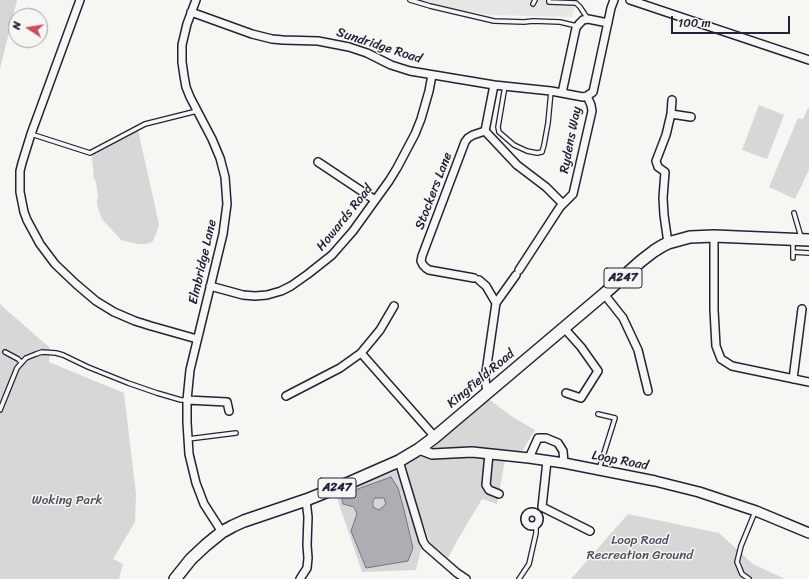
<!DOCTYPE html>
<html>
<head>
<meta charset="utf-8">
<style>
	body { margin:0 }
	#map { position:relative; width:809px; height:579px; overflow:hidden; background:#f6f6f2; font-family:Sriracha,sans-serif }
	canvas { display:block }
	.north { position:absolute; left:8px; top:8px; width:40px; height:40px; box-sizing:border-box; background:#f6f6f2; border:1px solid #a1a1a9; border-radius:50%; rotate:282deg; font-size:11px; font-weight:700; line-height:16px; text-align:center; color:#22223b }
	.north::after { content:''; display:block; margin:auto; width:14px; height:18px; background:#d1495b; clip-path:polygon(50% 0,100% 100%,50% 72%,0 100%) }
	.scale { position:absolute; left:671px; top:16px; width:119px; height:18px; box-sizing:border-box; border:2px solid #22223b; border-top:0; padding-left:5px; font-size:12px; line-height:14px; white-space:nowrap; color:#22223b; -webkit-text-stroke:3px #f6f6f2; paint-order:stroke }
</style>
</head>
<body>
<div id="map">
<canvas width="809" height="579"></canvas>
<div class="north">N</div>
<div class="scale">100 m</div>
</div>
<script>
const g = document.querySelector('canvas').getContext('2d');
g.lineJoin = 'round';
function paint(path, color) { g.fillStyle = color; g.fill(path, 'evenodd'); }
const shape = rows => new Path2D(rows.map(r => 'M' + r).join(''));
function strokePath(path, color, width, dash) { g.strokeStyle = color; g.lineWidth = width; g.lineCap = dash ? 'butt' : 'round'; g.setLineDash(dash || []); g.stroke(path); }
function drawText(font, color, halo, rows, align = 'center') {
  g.font = font + ' Sriracha,sans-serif'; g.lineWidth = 3; g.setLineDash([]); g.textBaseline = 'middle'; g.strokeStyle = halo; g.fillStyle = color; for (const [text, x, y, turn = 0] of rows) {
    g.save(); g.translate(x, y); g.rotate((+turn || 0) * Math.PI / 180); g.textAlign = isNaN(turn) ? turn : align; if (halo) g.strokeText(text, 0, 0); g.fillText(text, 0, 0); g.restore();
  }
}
paint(shape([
	[419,0,577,0,573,12,572,17,491,15,466,11,434,5]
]), '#e6e6e4');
paint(shape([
	[0,0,17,0,0,69],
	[759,105,784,115,767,159,742,150],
	[808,108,809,109,809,170,795,199,769,187,798,118,803,119],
	[138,130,159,224,157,231,153,241,150,243,146,244,138,244,121,240,102,219,97,205,97,200,98,196,96,182,94,179,92,158,93,155],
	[0,303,2,306,50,348,49,362,124,393,136,494,135,522,113,559,123,564,119,579,0,579],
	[489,399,511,416,535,430,523,450,505,460,497,504,482,499,457,541,448,558,431,544,413,498,405,463,423,456],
	[398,470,421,549,416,570,362,572,336,495],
	[628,514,719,533,753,564,785,579,571,579]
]), '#d7d7d7');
const water = shape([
	[391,477,398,488,404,510,413,548,408,561,366,568,351,531,357,514,354,507,343,504,341,495,391,477],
	[375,498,384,498,386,504,379,510,373,507,373,501,375,498]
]);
paint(water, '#adadb3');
strokePath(water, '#757583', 1);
const service = shape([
	[410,0,430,6,494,21,524,22,533,21,560,22,577,26],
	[549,0,549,2,576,3,580,7,588,19],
	[533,4,535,0],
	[505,86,498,127,499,132,514,145,527,151,537,153,542,152,544,145,548,123,551,91],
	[31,134,90,153,145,124,197,111],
	[794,213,801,237],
	[793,240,793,258],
	[793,252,809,253],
	[5,352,18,359,21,362],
	[0,410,17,368,26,358,36,354,42,352,56,353,63,355,88,367,128,383,157,393,181,400,187,400],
	[598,414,615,418,599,469],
	[188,439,236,433],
	[519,579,529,564,536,533,536,525],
	[749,579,742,574,737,562,741,546,755,512]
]);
const minor = shape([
	[80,0,31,134,22,163,20,171,20,192,24,212,27,220,40,244,55,264,76,284,96,301,114,312,135,321,151,326,197,339],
	[196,0,187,24,182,45,182,62,184,76,186,87,190,97,212,139,220,158,225,177,227,204,223,234,190,370,187,400,187,422,189,454,196,483,204,504,222,532],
	[630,0,809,60],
	[191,12,252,34,272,39,283,40,318,41,349,47,367,53,391,65,410,71,494,85,551,91,583,97,587,96,593,92,611,8,614,0],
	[562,93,565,79,576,28,579,24,583,20,588,19,608,23],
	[671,114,691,117],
	[485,131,517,165,546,187,563,204],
	[485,131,494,85],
	[318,162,375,200],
	[714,236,714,310,716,346,721,359,732,366,809,382],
	[668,243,664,215,663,198,665,172,658,167,656,161,666,135,671,114,672,100],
	[519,270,560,207,573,194,592,111,591,105,587,96],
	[474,278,429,270,426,268,423,265,421,261,422,256,465,142,468,138,473,135,485,131],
	[479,280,486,286,496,303,485,379,487,392],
	[210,286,243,295,255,296,267,295,281,291,291,286,308,274,332,255,353,231,389,181,397,168,415,134,421,119,429,91,432,75],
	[604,294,623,318,638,350,648,391],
	[496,303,516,275],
	[564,328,581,347,598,371,581,398,566,393],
	[361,353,435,437],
	[793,379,802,309],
	[286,396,340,368,361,353,380,330,394,306],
	[187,400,227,402,229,411],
	[489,454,486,485,489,490,499,494],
	[529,458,538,438,546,438,558,443,563,451,564,463],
	[399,461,423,541,426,546,457,573,466,579],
	[547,461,542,507,590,531],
	'525 519a7 7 0 1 1 14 0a7 7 0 1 1-14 0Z',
	[300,579,307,568,308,558,307,545,308,517,306,500]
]);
const secondary = shape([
	[419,449,432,454,472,452,529,458,564,463,655,481,699,492,756,511,809,533]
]);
const primary = shape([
	[175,579,191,559,206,545,222,532,233,526,244,521,306,500,351,482,399,461,419,449,435,437,604,294,641,261,654,251,662,246,668,243,690,237,714,236,809,240]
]);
strokePath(service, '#22223b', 6);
strokePath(minor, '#22223b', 10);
strokePath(secondary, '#22223b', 12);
strokePath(primary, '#22223b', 14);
strokePath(service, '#f6f6f2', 3.5);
strokePath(minor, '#f6f6f2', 7);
strokePath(secondary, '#f6f6f2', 9);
strokePath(primary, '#f6f6f2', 11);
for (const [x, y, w] of [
	[623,278,38],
	[337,488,38]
]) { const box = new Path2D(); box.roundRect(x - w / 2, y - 10, w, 20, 3); g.fillStyle = '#f6f6f2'; g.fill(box); strokePath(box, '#22223b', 1); }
drawText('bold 12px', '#22223b', null, [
	["A247",623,278],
	["A247",337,488]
]);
drawText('13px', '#22223b', '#f6f6f2', [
	["Sundridge Road",379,46,18],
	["Rydens Way",571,140,-79],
	["Stockers Lane",434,191,-69],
	["Howards Road",345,218,-51],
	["Elmbridge Lane",203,262,-77],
	["Kingfield Road",481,379,-40],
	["Loop Road",620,461,11]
]);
drawText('13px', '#4f4f62', '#f6f6f2', [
	["Woking Park",67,501],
	["Loop Road",640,541],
	["Recreation Ground",640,556]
]);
</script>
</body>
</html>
